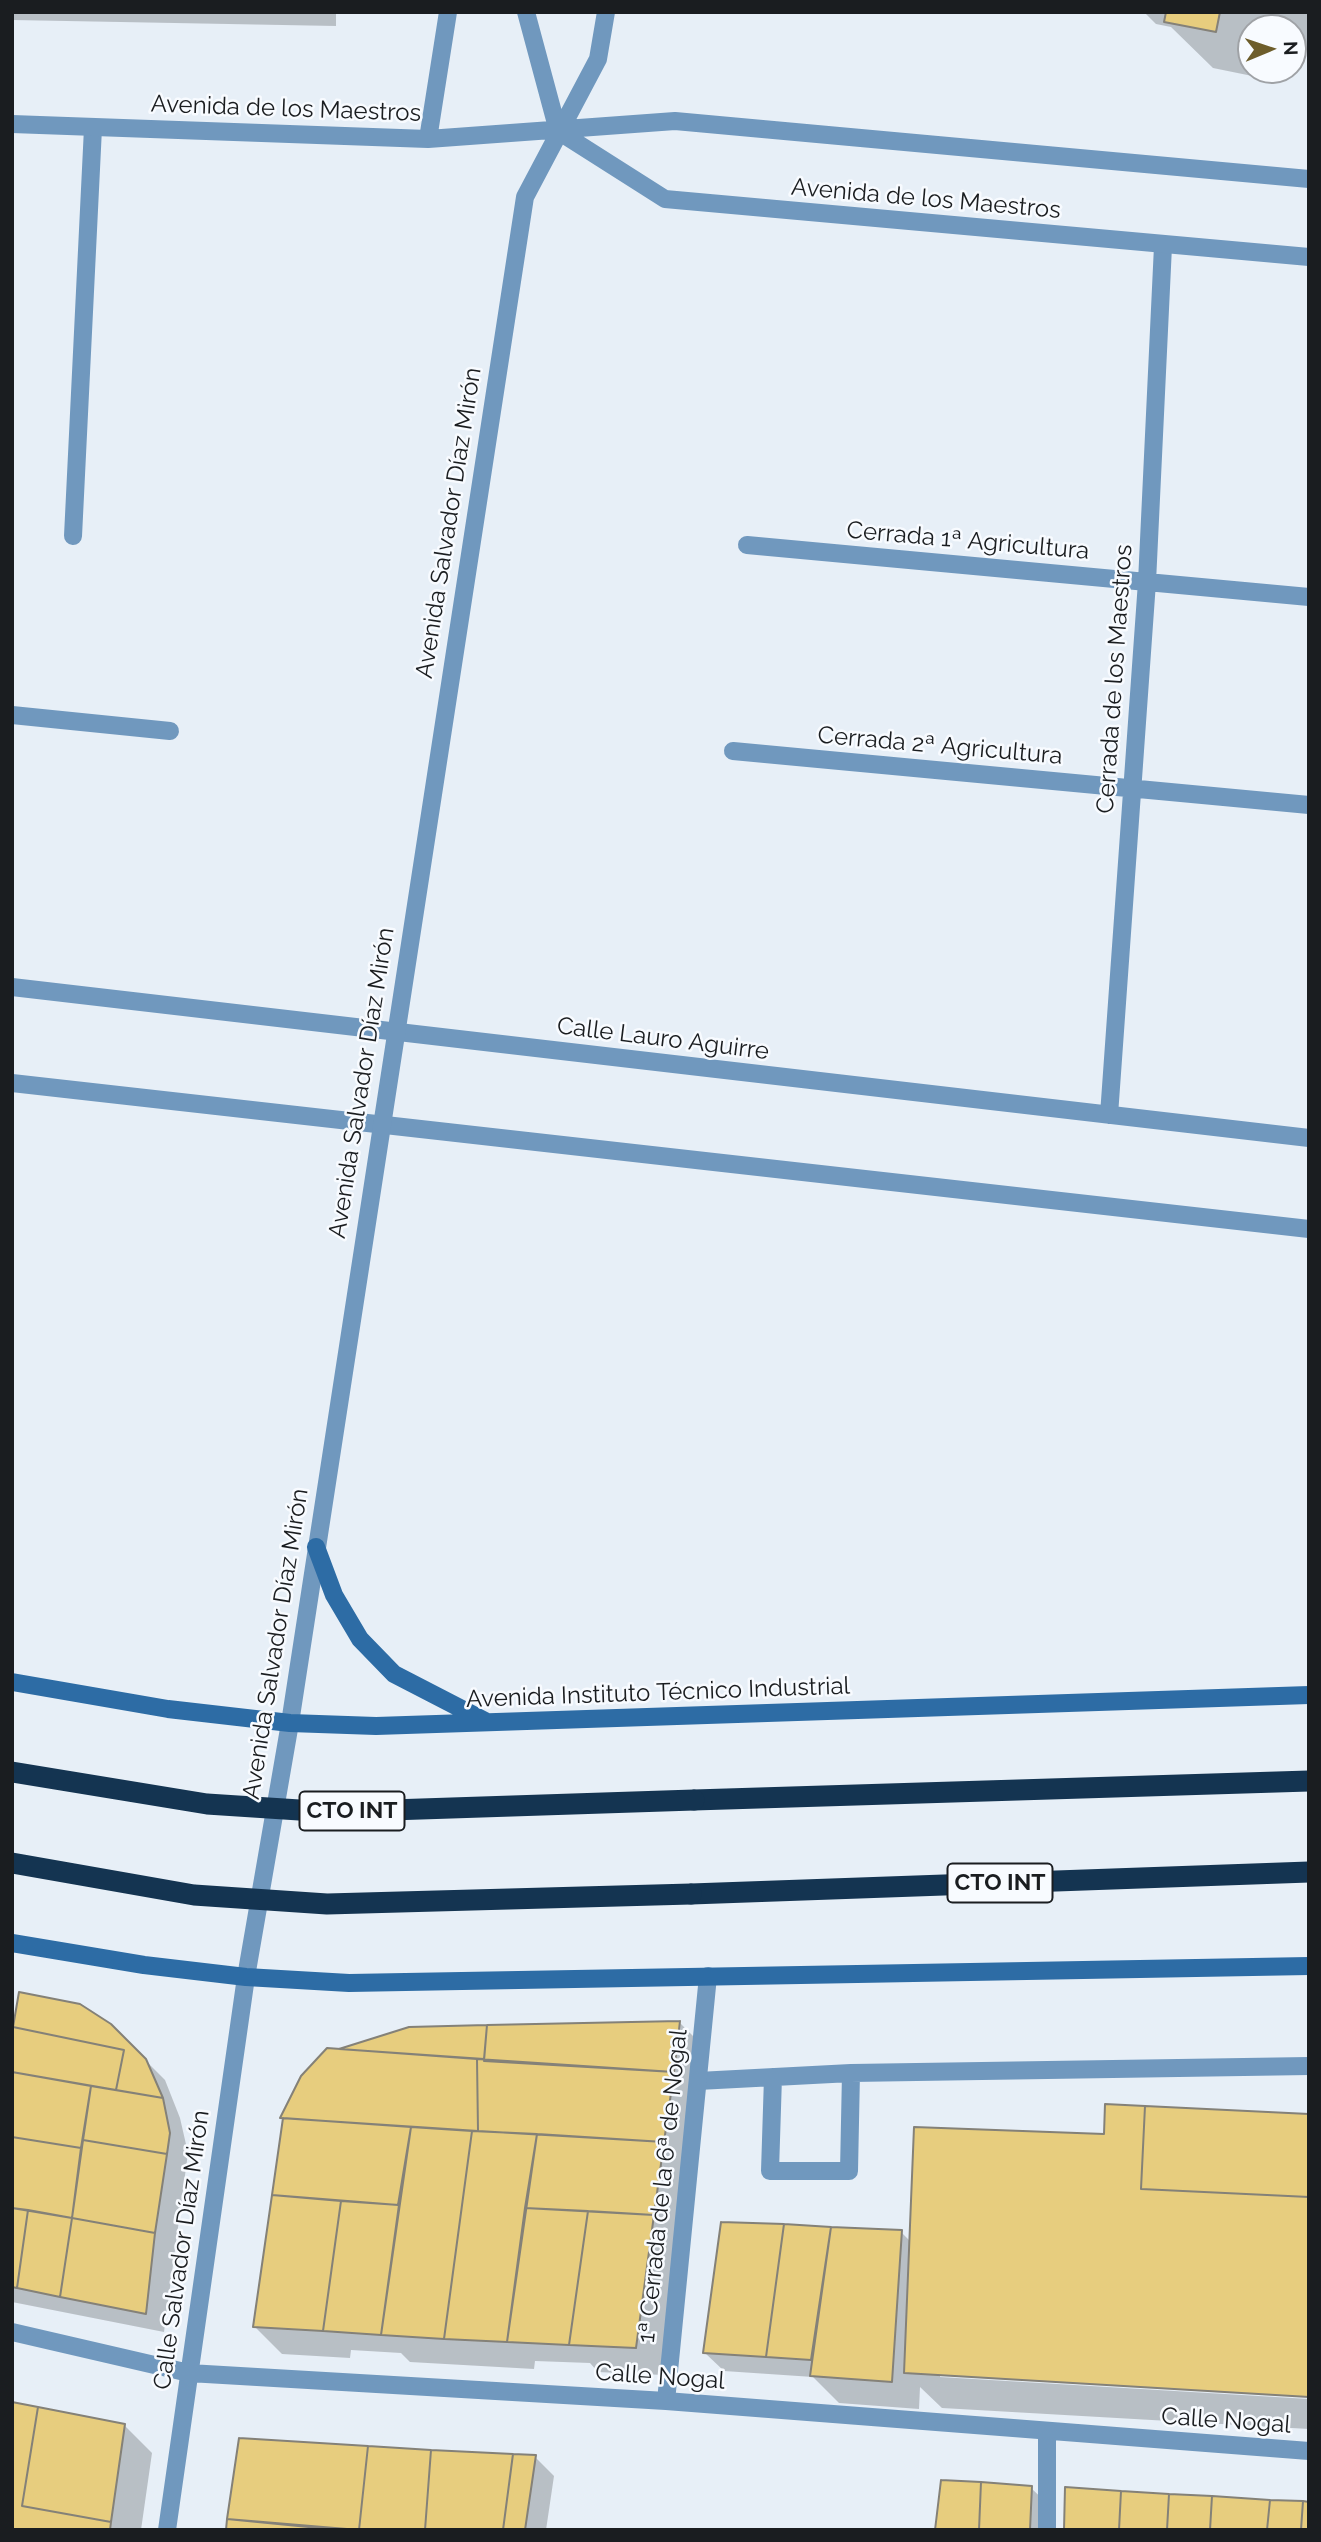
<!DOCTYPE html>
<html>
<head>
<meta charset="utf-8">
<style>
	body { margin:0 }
	#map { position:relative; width:1321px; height:2542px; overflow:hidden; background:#e7eff7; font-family:Raleway,sans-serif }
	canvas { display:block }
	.frame { position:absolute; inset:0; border:14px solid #1a1d20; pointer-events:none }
	.north { position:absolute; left:1237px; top:14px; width:70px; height:70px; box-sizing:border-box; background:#f8fbff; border:2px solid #9fa2a6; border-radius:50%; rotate:88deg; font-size:19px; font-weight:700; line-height:28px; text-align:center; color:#1a1d20 }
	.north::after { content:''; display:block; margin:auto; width:24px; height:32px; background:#6d5d2b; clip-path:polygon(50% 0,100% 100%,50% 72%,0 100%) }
</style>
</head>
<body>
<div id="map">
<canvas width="1321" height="2542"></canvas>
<div class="frame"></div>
<div class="north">N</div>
</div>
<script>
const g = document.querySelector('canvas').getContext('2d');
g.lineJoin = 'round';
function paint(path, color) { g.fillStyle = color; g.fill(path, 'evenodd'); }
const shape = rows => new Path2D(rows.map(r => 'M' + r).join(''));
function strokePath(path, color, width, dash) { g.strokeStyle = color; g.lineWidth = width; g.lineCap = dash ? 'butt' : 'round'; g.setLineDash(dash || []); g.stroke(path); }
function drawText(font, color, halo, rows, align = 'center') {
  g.font = font + ' Raleway,sans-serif'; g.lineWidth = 5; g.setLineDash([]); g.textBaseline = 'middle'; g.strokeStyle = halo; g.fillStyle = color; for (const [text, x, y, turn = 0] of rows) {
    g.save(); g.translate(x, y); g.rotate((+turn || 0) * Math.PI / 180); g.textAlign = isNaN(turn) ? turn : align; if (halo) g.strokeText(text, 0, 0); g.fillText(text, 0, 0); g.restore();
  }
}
paint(shape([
	[12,12,336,12,336,26,12,20],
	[1144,12,1309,12,1309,50,1293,47,1293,28,1251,28,1251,70,1264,70,1262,78,1213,68,1171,27,1156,24],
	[21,1994,110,2025,165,2080,180,2118,188,2153,164,2332,12,2302,12,2052],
	[679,2022,698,2041,663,2375,598,2372,590,2363,535,2361,534,2369,410,2362,401,2353,351,2350,350,2358,282,2354,255,2327,284,2120,282,2118,340,2051,409,2028],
	[1309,2115,940,2374,940,2377,1309,2399,1309,2429,942,2408,920,2387,919,2409,839,2403,813,2377,724,2371,705,2353,722,2224,901,2232,911,2242,1105,2136],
	[124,2425,152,2453,141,2530,12,2530],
	[240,2440,535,2457,554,2476,546,2530,227,2530],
	[1031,2488,1050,2506,1049,2530,936,2530]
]), '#0003');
const building = shape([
	[1166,12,1220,12,1216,32,1164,22,1166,12],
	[19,1992,80,2004,111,2024,146,2059,163,2098,116,2090,124,2050,13,2027,19,1992],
	[680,2021,674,2072,484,2061,487,2025,680,2021],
	[487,2025,484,2059,339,2049,409,2027,487,2025],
	[13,2027,124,2050,116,2090,12,2072,13,2027],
	[327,2048,477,2059,478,2131,280,2118,301,2076,327,2048],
	[477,2059,674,2072,664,2142,478,2131,477,2059],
	[12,2072,91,2086,81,2148,12,2137,12,2072],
	[91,2086,163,2098,170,2133,167,2154,83,2140,91,2086],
	[1105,2104,1145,2106,1141,2189,1309,2197,1309,2397,904,2373,914,2127,1104,2134,1105,2104],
	[1145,2106,1309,2114,1309,2197,1141,2189,1145,2106],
	[283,2118,411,2127,398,2205,272,2195,283,2118],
	[411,2127,472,2131,444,2339,381,2335,411,2127],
	[472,2131,537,2134,507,2342,444,2339,472,2131],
	[537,2134,664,2142,654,2215,525,2208,537,2134],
	[12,2137,81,2148,72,2218,12,2208,12,2137],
	[83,2140,167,2154,155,2233,72,2218,83,2140],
	[272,2195,341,2201,323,2331,253,2327,272,2195],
	[341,2201,399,2205,381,2335,323,2331,341,2201],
	[12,2208,28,2210,17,2288,12,2287,12,2208],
	[525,2208,588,2211,569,2345,507,2342,525,2208],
	[28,2210,72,2218,60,2297,17,2288,28,2210],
	[588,2211,654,2215,636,2348,569,2345,588,2211],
	[72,2218,155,2233,146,2314,60,2297,72,2218],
	[721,2222,784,2224,766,2357,703,2353,721,2222],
	[784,2224,831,2227,811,2360,766,2357,784,2224],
	[831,2227,902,2230,892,2382,810,2376,831,2227],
	[12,2402,38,2407,22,2506,111,2522,110,2530,12,2530,12,2402],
	[38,2407,125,2424,111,2522,22,2506,38,2407],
	[239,2438,368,2446,359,2530,227,2519,239,2438],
	[368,2446,431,2450,425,2530,359,2530,368,2446],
	[431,2450,513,2454,503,2530,425,2530,431,2450],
	[513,2454,536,2455,525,2530,503,2530,513,2454],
	[941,2480,981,2482,979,2530,935,2530,941,2480],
	[981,2482,1032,2486,1030,2530,979,2530,981,2482],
	[1065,2487,1121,2491,1119,2530,1064,2530,1065,2487],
	[1121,2491,1169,2494,1167,2530,1119,2530,1121,2491],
	[1169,2494,1212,2496,1210,2530,1167,2530,1169,2494],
	[1212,2496,1270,2500,1267,2530,1210,2530,1212,2496],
	[1270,2500,1303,2501,1301,2530,1267,2530,1270,2500],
	[1303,2501,1309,2502,1309,2530,1301,2530,1303,2501],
	[227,2519,339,2530,226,2530,227,2519]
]);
paint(building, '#e7cd7e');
strokePath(building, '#848178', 2);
strokePath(shape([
	[773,2077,770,2171,849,2171,851,2073],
	[698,2081,851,2073,1309,2066]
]), '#7098be', 18);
strokePath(shape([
	[73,536,93,128],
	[747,545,1309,597],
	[12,715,170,731],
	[733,751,1309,805],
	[12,987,1309,1138],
	[12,1083,1309,1229],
	[1109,1115,1147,582,1163,246],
	[12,2332,189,2373,666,2401,1309,2451],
	[666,2401,708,1976],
	[1047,2433,1047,2530],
	[167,2530,246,1977]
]), '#7098be', 18);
strokePath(shape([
	[526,12,558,131],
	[12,124,428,139,675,121,1309,179],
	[558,131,665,199,1309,257],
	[428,139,448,12],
	[246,1977,290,1723,525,197,598,59,606,12]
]), '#7098be', 18);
strokePath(shape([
	[316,1547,334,1595,360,1639,394,1674,485,1721],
	[12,1682,168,1709,290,1723,376,1726,1309,1695],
	[12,1943,144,1965,246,1977,349,1983,1309,1966]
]), '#2d6ca5', 18);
strokePath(shape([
	[694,1800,1309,1781],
	[691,1894,1309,1872]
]), '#143451', 21);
strokePath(shape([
	[12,1772,207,1804,330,1812,694,1800],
	[12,1863,194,1895,327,1904,691,1894]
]), '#143451', 21);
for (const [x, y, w] of [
	[352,1811,105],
	[1000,1883,105]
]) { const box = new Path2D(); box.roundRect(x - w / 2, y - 19.5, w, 39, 5); g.fillStyle = '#f8fbff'; g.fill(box); strokePath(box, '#1a1d20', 2); }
drawText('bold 23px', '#1a1d20', null, [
	["CTO INT",352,1811],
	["CTO INT",1000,1883]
]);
drawText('24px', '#1a1d20', '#f8fbff', [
	["Avenida de los Maestros",286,109,2],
	["Avenida de los Maestros",926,199,5],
	["Avenida Salvador Díaz Mirón",449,523,-81],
	["Cerrada 1ª Agricultura",968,541,5],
	["Cerrada de los Maestros",1115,679,-86],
	["Cerrada 2ª Agricultura",940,746,5],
	["Calle Lauro Aguirre",663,1039,7],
	["Avenida Salvador Díaz Mirón",362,1083,-81],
	["Avenida Salvador Díaz Mirón",276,1644,-81],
	["Avenida Instituto Técnico Industrial",658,1693,-2],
	["1ª Cerrada de la 6ª de Nogal",663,2186,-84],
	["Calle Salvador Díaz Mirón",182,2250,-82],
	["Calle Nogal",660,2377,4],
	["Calle Nogal",1226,2421,4]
]);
</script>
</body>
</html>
